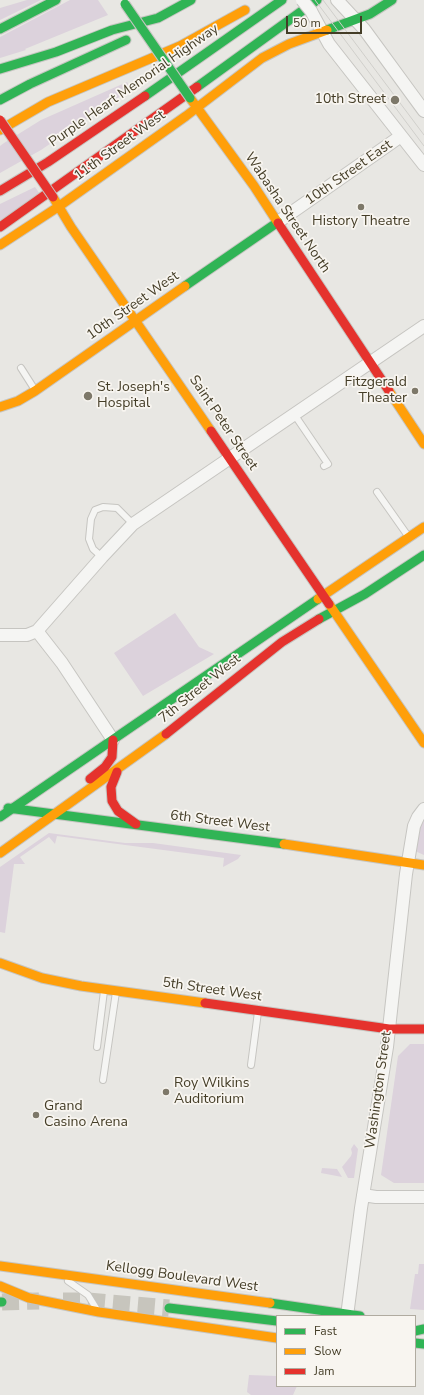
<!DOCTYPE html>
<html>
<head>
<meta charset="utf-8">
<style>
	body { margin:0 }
	#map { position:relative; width:424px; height:1395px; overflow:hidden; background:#e8e7e3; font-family:"Nunito Sans",sans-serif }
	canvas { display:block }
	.legend { position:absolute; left:276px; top:1315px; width:140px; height:72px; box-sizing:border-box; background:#f8f5f0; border:1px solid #b0aba0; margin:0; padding:5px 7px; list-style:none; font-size:12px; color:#443d27 }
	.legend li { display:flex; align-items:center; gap:8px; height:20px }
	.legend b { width:20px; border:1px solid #b0aba0 }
	.scale { position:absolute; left:286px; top:16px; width:76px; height:18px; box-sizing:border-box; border:2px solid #443d27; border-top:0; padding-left:5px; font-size:12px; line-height:14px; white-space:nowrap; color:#443d27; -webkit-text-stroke:3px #f8f5f0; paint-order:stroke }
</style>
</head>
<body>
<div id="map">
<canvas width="424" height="1395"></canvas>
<ul class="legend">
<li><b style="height:5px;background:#30b455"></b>Fast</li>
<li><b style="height:5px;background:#ff9f0a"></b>Slow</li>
<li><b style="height:5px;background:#e5322d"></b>Jam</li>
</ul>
<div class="scale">50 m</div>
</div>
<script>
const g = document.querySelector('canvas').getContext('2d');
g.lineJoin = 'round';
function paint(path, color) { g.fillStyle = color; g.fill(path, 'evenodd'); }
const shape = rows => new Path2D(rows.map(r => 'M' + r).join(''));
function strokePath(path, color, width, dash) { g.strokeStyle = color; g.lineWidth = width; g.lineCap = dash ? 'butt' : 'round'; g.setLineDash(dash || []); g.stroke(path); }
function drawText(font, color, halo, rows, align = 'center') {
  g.font = font + ' "Nunito Sans",sans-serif'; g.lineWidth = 3.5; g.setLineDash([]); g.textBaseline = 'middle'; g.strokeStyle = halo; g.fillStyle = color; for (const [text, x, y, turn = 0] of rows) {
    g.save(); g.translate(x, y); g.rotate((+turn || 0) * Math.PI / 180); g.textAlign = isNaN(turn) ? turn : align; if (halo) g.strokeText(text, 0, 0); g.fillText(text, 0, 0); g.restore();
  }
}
paint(shape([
	[27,0,41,0,0,20,0,8],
	[70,0,98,0,108,15,25,49,26,50,0,58,0,37],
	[127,82,131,89,41,150,0,173,0,146,4,143,41,120],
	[35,187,40,194,0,222,0,204],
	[175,613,199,647,214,654,143,696,114,653],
	[424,816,424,855,415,851,418,827],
	[49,833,125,843,153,843,241,855,238,859,223,867,224,858,57,836,55,844,49,837,20,857,25,864,14,864,5,933,0,932,0,867],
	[410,1044,424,1044,424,1183,394,1183,381,1175,398,1056],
	[354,1144,358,1149,354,1178,348,1178,342,1167,351,1156,352,1153,351,1149],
	[322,1168,337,1169,342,1177,321,1173],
	[419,1264,424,1264,424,1310,410,1309,415,1274,418,1274],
	[249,1375,277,1376,277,1386,297,1386,293,1395,251,1395,247,1392]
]), '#dcd2dc');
strokePath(shape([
	[63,1301,87,1301,169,1308],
	[2,1302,39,1301]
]), '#c7c5bd', 17, [17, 8]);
const lane = shape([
	[21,368,35,390],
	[294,414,328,464,324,466],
	[377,492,408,536],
	[102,557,93,549,89,539,91,519,95,510,103,507,117,508,133,524],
	[97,1047,104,991],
	[251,1065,258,1012],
	[103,1080,116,992],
	[68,1281,88,1295,96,1308]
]);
const street = shape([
	[337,0,364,29,424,111],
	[311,11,329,44,424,165],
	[278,222,401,136],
	[37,631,62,663,113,740],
	[0,635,27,635,37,631,102,557,133,524,424,326],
	[363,1195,376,1197,424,1197],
	[347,1316,361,1208,387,1047,406,874,414,826,418,817,424,809]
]);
const fast = shape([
	[0,29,56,0],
	[327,30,370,14,392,0],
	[0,69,56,52,112,30,158,18,191,0],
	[197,87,317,0],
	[145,96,282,0],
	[0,100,30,84,126,40],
	[185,286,278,222],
	[319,619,365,594,424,555],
	[8,808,284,844],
	[0,817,318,599],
	[0,1302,2,1302],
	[270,1303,360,1316],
	[169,1308,277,1321],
	[415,1331,424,1329],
	[415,1343,424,1344]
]);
const slow = shape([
	[190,98,254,186,278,223],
	[0,130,48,102,180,46,245,10],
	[53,197,71,227,211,431],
	[58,207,186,116,262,58,289,44,327,30],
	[0,245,58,207],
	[389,391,424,444],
	[0,407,18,401,35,391,185,286],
	[318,599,424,527],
	[329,604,424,743],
	[284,844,424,865],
	[0,853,166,734],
	[0,963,42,978,81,986,205,1003],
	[0,1266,270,1303],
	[0,1286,29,1298,99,1312,277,1338]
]);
const jam = shape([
	[0,191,48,162,145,96],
	[278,223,389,391],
	[0,227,197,87],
	[211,431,329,604],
	[166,734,282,642,319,619],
	[117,772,111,787,112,801,118,811,136,824],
	[90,779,105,767,112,757,113,740],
	[205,1003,389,1029,424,1029]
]);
strokePath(lane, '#c6c5c1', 8);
strokePath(street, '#c6c5c1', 14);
strokePath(fast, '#c6c5c1', 11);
strokePath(slow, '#c6c5c1', 11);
strokePath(jam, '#c6c5c1', 11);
strokePath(lane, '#f5f5f3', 6);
strokePath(street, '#f5f5f3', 12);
strokePath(fast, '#30b455', 9);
strokePath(slow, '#ff9f0a', 9);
strokePath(jam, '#e5322d', 9);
strokePath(shape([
	[315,0,424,146],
	[323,0,424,135]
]), '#d0cfcb', 1);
const streetBridge = shape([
	[302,0,311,11]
]);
const fastBridge = shape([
	[125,4,190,98]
]);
const jamBridge = shape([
	[0,120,53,197]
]);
strokePath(streetBridge, '#c6c5c1', 14, []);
strokePath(fastBridge, '#c6c5c1', 11, []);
strokePath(jamBridge, '#c6c5c1', 11, []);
strokePath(streetBridge, '#f5f5f3', 12);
strokePath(fastBridge, '#30b455', 9);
strokePath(jamBridge, '#e5322d', 9);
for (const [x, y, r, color] of [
	[395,100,5,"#7d7869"],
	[361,207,4,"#7d7869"],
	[415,391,4,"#7d7869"],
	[88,396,5,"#7d7869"],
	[166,1092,4,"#7d7869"],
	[36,1115,4,"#7d7869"]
]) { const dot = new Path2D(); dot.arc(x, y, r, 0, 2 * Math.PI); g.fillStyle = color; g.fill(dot); strokePath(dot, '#f8f5f0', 1.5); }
drawText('14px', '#443d27', '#f8f5f0', [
	["Purple Heart Memorial Highway",134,86,-35],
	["11th Street West",120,146,-36],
	["10th Street East",349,173,-35],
	["Wabasha Street North",287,213,56],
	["10th Street West",133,306,-35],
	["Saint Peter Street",223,423,56],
	["7th Street West",200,689,-39],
	["6th Street West",220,822,7],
	["5th Street West",212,990,8],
	["Washington Street",379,1090,-82],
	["Kellogg Boulevard West",182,1277,8]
]);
drawText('14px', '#443d27', '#f8f5f0', [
	["10th Street",386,100,"right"],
	["History Theatre",361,222,"center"],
	["Fitzgerald",407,383,"right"],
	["Theater",407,399,"right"],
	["St. Joseph's",97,388],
	["Hospital",97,404],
	["Roy Wilkins",174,1084],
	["Auditorium",174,1100],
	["Grand",44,1107],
	["Casino Arena",44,1123]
], 'left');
</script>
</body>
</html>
